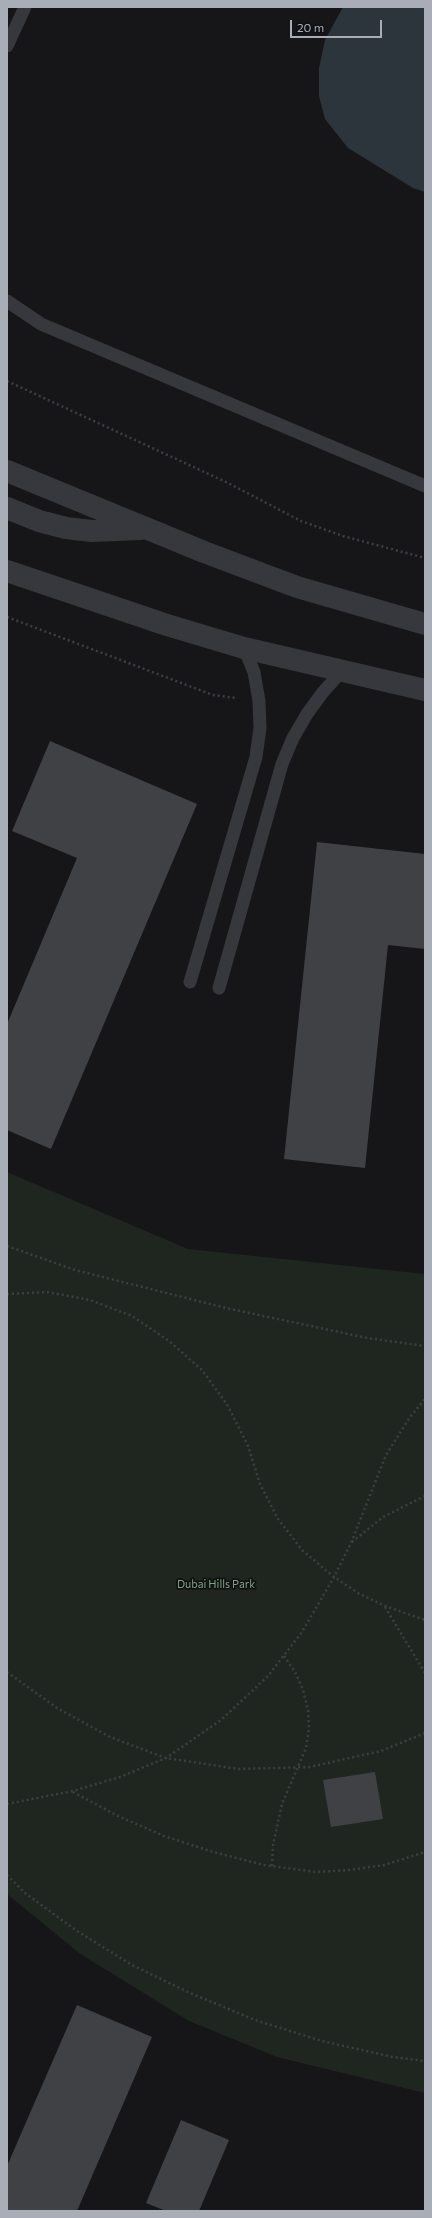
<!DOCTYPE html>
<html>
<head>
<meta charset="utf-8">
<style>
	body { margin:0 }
	#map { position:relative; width:432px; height:2218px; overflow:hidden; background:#161618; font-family:Commissioner,sans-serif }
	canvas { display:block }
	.frame { position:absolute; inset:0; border:8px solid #a8adb8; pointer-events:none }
	.scale { position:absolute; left:290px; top:20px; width:92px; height:18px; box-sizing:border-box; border:2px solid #a8adb8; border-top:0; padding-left:5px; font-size:12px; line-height:14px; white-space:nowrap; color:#a8adb8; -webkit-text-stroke:3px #111113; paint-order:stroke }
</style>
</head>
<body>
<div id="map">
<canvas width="432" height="2218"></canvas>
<div class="frame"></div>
<div class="scale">20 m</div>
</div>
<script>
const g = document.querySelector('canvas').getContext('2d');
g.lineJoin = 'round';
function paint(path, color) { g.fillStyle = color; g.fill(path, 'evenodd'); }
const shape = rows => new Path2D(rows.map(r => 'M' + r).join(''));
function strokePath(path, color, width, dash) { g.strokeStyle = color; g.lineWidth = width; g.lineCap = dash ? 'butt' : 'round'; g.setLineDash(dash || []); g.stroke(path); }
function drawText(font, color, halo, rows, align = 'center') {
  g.font = font + ' Commissioner,sans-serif'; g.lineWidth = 3.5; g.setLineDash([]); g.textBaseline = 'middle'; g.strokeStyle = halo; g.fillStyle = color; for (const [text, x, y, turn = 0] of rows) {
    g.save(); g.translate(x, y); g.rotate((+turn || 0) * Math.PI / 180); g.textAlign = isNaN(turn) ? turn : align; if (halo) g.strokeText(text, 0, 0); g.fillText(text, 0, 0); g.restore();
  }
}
paint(shape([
	[7,1172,188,1249,425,1274,425,2093,277,2057,189,2021,79,1953,7,1894]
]), '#1e261f');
paint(shape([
	[343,7,425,7,425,192,413,188,348,148,325,119,319,96,319,68,325,40]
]), '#2c353c');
paint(shape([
	[50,741,197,804,51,1149,7,1130,7,1024,77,858,12,831],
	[317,842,425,854,425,949,388,945,365,1168,284,1159],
	[375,1772,383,1819,331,1827,323,1780],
	[77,2005,152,2037,77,2211,7,2211,7,2166],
	[181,2120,229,2140,199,2211,166,2211,146,2203]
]), '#404145');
strokePath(shape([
	[7,381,226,482,301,521,343,536,425,558],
	[7,617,213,695,236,698],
	[7,1246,75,1270,226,1308,367,1338,425,1346],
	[7,1294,47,1292,90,1300,132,1316,169,1341,202,1370,228,1406,248,1446,260,1484,278,1519,303,1551,334,1577,358,1593,385,1606,425,1620],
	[352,1542,383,1517,425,1496],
	[385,1607,425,1673],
	[7,1672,57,1708,110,1737,166,1758,238,1769,310,1767,381,1751,425,1733],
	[73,1792,118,1816,164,1836,213,1852,264,1865,316,1872,350,1870,384,1865,425,1852],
	[7,1804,73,1791,120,1777,166,1758,221,1720,268,1676,302,1632,334,1577,351,1543,386,1455,410,1417,425,1399],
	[272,1866,273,1845,282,1804,306,1748,309,1729,308,1710,303,1690,295,1672,284,1656],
	[7,1875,25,1893,77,1931,132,1965,190,1993,255,2020,322,2041,393,2057,425,2061]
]), '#3d3f44', 2.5, [2, 3]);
strokePath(shape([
	[7,46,25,7],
	[7,301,41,324,425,486],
	[190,982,256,757,260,728,259,701,254,672,244,648],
	[219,988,282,764,293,738,307,714,323,692,342,671]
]), '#37383d', 13);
strokePath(shape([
	[7,471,204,552,297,587,425,624],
	[7,508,39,521,66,528,92,531,140,529],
	[7,571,167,625,244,648,425,690]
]), '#37383d', 22);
drawText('11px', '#7fa381', '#111113', [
	["Dubai Hills Park",216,1584]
]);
</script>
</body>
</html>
